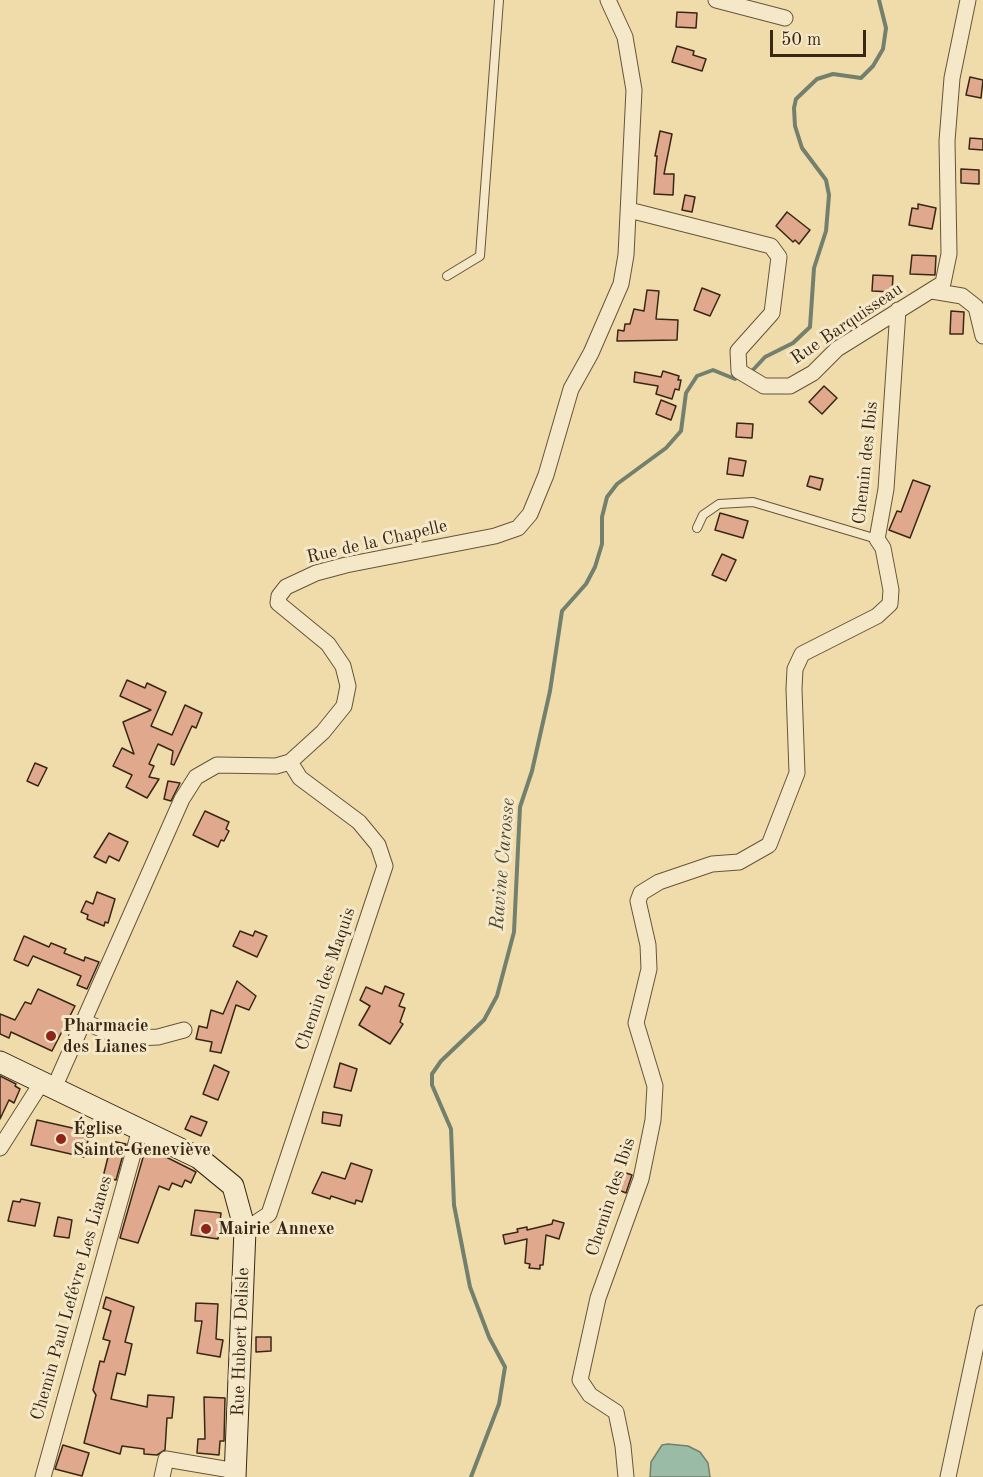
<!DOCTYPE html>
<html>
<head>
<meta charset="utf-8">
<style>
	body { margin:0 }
	#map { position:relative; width:983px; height:1477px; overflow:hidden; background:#f0dcaa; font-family:"Old Standard TT",serif }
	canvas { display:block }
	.scale { position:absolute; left:770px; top:30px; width:96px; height:27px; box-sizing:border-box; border:3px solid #382715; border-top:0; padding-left:8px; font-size:18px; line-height:21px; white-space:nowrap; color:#382715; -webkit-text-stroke:4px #f5e8c8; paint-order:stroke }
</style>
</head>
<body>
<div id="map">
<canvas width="983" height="1477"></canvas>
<div class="scale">50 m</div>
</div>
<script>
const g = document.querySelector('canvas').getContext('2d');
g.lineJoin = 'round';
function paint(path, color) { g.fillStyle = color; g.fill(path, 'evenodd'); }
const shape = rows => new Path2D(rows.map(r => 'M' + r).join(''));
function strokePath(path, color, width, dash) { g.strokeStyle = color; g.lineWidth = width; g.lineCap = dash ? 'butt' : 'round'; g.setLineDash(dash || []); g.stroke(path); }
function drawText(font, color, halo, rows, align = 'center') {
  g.font = font + ' "Old Standard TT",serif'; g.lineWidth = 6; g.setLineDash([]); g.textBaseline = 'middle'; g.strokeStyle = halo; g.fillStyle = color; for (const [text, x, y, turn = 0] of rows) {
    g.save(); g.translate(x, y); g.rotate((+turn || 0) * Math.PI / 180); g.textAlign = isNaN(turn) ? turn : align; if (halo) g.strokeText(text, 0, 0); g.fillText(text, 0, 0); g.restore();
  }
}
const water = shape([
	[668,1444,688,1446,700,1452,708,1463,710,1477,650,1477,651,1462,662,1445,668,1444]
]);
paint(water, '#9abca7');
strokePath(water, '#73806d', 1.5);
strokePath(shape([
	[752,371,765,357,793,343,810,327,814,268,826,231,829,195,826,180,802,148,795,126,794,108,796,99,817,79,833,74,861,78,873,66,883,49,886,28,879,0],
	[471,1477,499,1404,505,1367,489,1337,470,1287,454,1205,451,1129,432,1085,432,1074,441,1061,484,1020,497,996,514,932,520,807,532,771,550,691,562,611,586,584,595,567,602,544,602,517,607,497,617,484,666,448,681,431,686,393,697,376,713,370,735,379]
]), '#73806d', 4);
const building = shape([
	[677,12,697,13,696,28,676,27,677,12],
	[677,46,694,51,693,55,706,59,702,71,672,62,677,46],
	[970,77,983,80,981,98,966,95,970,77],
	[660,131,672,134,664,174,674,174,673,195,654,194,657,156,655,156,660,131],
	[970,138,983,139,983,150,969,149,970,138],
	[961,169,979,170,979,184,961,183,961,169],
	[685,195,695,197,692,212,682,210,685,195],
	[918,204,936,208,932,229,909,225,912,208,918,209,918,204],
	[787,212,810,230,799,244,795,240,793,242,776,226,787,212],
	[912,255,936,256,935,275,910,274,912,255],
	[873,275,893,276,892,292,872,291,873,275],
	[702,288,720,295,710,316,694,310,702,288],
	[647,290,659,291,656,319,678,320,677,340,617,341,618,330,624,331,625,324,630,324,634,309,644,311,647,290],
	[951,311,964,312,963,334,950,334,951,311],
	[663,371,679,376,678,380,681,380,679,390,675,389,672,399,656,394,658,386,634,382,635,372,661,377,663,371],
	[824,386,837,398,822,414,809,402,824,386],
	[661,400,676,406,671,420,656,414,661,400],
	[737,423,753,424,752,438,736,437,737,423],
	[729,458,746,461,743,476,727,474,729,458],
	[810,476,823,479,820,490,807,486,810,476],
	[913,480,930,486,910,538,889,530,897,511,901,512,913,480],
	[720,513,748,521,743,538,715,530,720,513],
	[722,554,736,560,726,581,712,575,722,554],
	[127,680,145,688,147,683,166,692,151,726,172,735,185,705,202,713,196,728,192,726,174,765,171,764,173,751,158,744,149,764,154,766,149,777,159,779,147,798,126,787,132,775,113,766,122,748,134,754,123,722,151,710,120,696,127,680],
	[35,763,47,768,38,786,27,781,35,763],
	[168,781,180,783,171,801,164,799,168,781],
	[205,811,229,822,226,829,229,831,224,841,221,840,218,847,193,835,205,811],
	[109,833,128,842,119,861,109,856,106,863,94,857,109,833],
	[97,892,115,899,108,923,105,922,104,926,87,919,88,915,81,912,86,901,93,904,97,892],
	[240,931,253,936,255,931,267,936,257,957,233,946,240,931],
	[24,936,49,947,51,943,66,949,64,953,84,961,85,957,99,962,87,989,77,985,81,976,33,956,28,966,14,960,24,936],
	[237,981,256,996,249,1010,236,1005,221,1053,210,1051,212,1042,196,1039,199,1026,207,1028,211,1010,223,1014,237,981],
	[385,986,404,994,399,1006,405,1008,400,1022,403,1024,390,1044,359,1025,370,1006,360,1000,366,987,382,994,385,986],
	[38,989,75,1006,52,1051,11,1032,9,1038,0,1034,0,1014,15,1020,25,1002,31,1004,38,989],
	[340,1063,357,1069,351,1091,334,1087,340,1063],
	[214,1065,229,1072,218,1100,203,1094,214,1065],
	[0,1076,16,1084,15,1086,20,1089,14,1103,9,1100,0,1119,0,1076],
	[323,1112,342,1115,340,1126,322,1123,323,1112],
	[191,1116,207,1122,201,1136,185,1129,191,1116],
	[37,1120,90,1132,84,1157,31,1145,37,1120],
	[112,1141,126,1144,116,1180,103,1177,112,1141],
	[146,1147,196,1172,191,1183,185,1180,182,1187,172,1183,169,1190,159,1186,138,1243,120,1238,146,1147],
	[351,1163,372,1170,362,1202,356,1200,355,1204,331,1196,330,1199,312,1193,322,1172,345,1179,351,1163],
	[626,1173,632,1175,626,1193,619,1190,626,1173],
	[21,1199,40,1203,35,1226,8,1221,13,1201,20,1202,21,1199],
	[195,1210,221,1213,218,1239,191,1235,195,1210],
	[58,1217,72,1220,69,1238,54,1236,58,1217],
	[553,1220,564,1223,559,1239,546,1235,543,1265,540,1265,540,1269,529,1268,530,1264,525,1263,527,1239,505,1244,503,1235,518,1232,517,1229,527,1227,527,1230,552,1224,553,1220],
	[106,1297,134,1307,125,1342,132,1344,125,1375,117,1373,111,1399,147,1407,148,1395,174,1397,172,1418,167,1418,165,1450,157,1455,144,1454,144,1449,122,1446,120,1454,84,1443,96,1395,93,1390,100,1361,104,1362,110,1341,103,1339,111,1311,103,1308,106,1297],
	[196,1303,218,1304,216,1339,223,1340,220,1357,197,1353,202,1321,195,1321,196,1303],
	[256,1337,271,1337,271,1351,256,1352,256,1337],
	[204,1397,225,1398,224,1441,220,1441,219,1455,197,1453,198,1439,205,1439,204,1397],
	[63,1445,89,1453,82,1476,55,1469,63,1445]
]);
paint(building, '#e0a98d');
strokePath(building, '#382715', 1.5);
const lane = shape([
	[447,276,480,256,499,0],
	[697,528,703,515,719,504,753,502,877,539]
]);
const street = shape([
	[716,0,785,18],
	[629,210,771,246,779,257,772,313,738,351,739,371,764,386,790,386,813,373,837,349,943,283,949,254,947,141,952,78,968,0],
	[932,291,962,296,976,307,983,336],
	[85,1022,115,1035,136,1038,158,1037,184,1030],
	[54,1088,182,799,196,777,217,765,276,766,290,762,323,732,344,706,348,686,343,666,328,644,278,603,279,596,286,587,316,573,346,565,495,536,518,528,530,514,546,475,571,389,591,353,621,284,626,255,634,90,625,37,608,0],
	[0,1148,42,1082],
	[245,1230,269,1214,385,866,378,845,359,822,300,778,290,762],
	[43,1477,140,1129],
	[162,1477,166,1459,236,1471],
	[626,1477,623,1446,616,1412,590,1395,580,1380,598,1298,641,1179,653,1120,655,1086,636,1023,649,969,648,945,638,901,641,893,659,882,712,864,739,862,769,845,797,773,794,689,795,669,802,654,877,616,890,604,891,590,883,548,877,539,886,489,898,310],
	[948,1477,983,1313]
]);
const secondary = shape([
	[0,1062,199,1158,233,1186,245,1230,235,1477]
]);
strokePath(lane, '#66543a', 10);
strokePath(street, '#66543a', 17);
strokePath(secondary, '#382715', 23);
strokePath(lane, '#f5e8c8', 8);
strokePath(street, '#f5e8c8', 15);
strokePath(secondary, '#f5e8c8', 21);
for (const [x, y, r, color] of [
	[51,1036,6,"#8f2418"],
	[61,1139,6,"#8f2418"],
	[206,1229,6,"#8f2418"]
]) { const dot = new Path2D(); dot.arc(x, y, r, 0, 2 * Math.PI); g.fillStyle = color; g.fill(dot); strokePath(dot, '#f5e8c8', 2); }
drawText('18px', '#382715', '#f5e8c8', [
	["Rue Barquisseau",847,324,-34],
	["Chemin des Ibis",866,463,-84],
	["Rue de la Chapelle",377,542,-13],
	["Chemin des Maquis",326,979,-71],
	["Chemin des Ibis",611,1197,-72],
	["Chemin Paul Lefévre Les Lianes",72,1298,-74],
	["Rue Hubert Delisle",241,1342,-88]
]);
drawText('bold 18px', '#382715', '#f5e8c8', [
	["Pharmacie",63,1026],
	["des Lianes",63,1047],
	["Église",73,1129],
	["Sainte-Geneviève",73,1150],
	["Mairie Annexe",218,1229]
], 'left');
drawText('italic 20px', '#504c3a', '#f5e8c8', [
	["Ravine Carosse",503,864,-85]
]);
</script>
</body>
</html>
